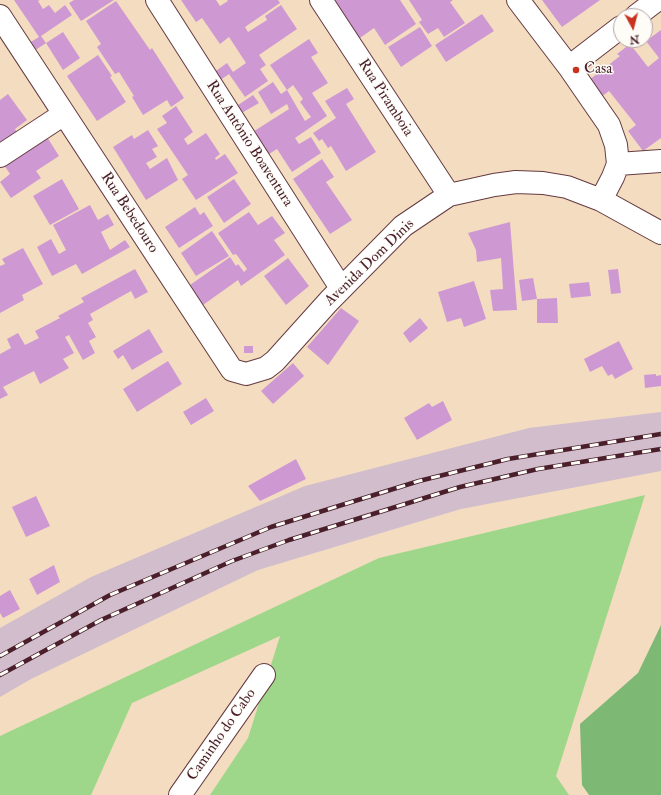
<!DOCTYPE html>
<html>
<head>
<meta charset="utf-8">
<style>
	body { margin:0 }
	#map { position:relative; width:661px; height:795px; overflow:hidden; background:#f4dcc0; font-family:"IM FELL Double Pica",serif }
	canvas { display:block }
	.north { position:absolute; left:613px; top:8px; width:40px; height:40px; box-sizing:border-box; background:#fdfcf7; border:1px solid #b5a4a5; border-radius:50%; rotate:173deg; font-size:11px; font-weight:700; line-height:16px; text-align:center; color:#4a1f2b }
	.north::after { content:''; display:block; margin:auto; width:14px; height:18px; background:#c8321e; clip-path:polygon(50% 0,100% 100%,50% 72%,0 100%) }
</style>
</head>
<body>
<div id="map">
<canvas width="661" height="795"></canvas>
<div class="north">N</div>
</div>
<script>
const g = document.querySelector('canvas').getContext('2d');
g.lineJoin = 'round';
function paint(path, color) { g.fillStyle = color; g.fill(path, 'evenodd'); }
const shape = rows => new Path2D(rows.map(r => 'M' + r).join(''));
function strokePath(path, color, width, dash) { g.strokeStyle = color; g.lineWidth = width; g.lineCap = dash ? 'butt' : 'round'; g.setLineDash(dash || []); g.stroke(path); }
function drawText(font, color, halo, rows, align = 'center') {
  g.font = font + ' "IM FELL Double Pica",serif'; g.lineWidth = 3; g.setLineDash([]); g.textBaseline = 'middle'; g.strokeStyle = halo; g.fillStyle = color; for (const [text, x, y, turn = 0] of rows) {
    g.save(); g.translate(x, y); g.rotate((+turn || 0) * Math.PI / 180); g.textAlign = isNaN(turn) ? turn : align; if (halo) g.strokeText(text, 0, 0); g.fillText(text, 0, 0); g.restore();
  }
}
paint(shape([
	[661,412,661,471,461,509,258,570,31,679,0,697,0,628,91,577,305,486,529,428]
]), '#d1bdcc');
paint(shape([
	[645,495,556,776,569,795,210,795,248,738,280,636,132,703,91,795,0,795,0,736,379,558]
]), '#9ed789');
paint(shape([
	[661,625,661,795,589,795,582,785,580,724,638,673]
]), '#7eb875');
paint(shape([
	[14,0,40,0,38,1,43,9,49,5,55,13,65,5,72,15,41,36,46,43,63,32,80,58,63,70,46,43,34,51,29,43,39,37],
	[74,0,114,0,81,21,69,3],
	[181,0,216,0,220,6,228,1,227,0,278,0,280,3,245,27,248,32,267,20,265,16,281,5,297,29,259,55,266,65,260,69,268,81,245,97,229,74,219,81,213,73,227,63,233,72,246,63,229,37,220,44,202,18,196,22],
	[335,0,400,0,416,24,385,45,374,28,353,43,330,8,337,3],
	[409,0,453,0,450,2,465,23,444,37,438,28,428,34,419,22,422,20],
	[542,0,600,0,562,27],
	[116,1,150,50,152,48,184,98,171,107,167,100,143,115,132,97,134,96,119,72,115,74,97,47,101,44,86,21],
	[482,14,494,31,446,62,435,45],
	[420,27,432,46,401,67,388,47],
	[661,30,661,138,643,151,628,131,636,125,609,91,596,101,584,84,620,56,617,54,630,44,648,67,659,58,646,41],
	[309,39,318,53,311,57,328,83,312,93,327,116,295,138,299,144,311,137,321,153,292,172,277,149,266,156,251,133,289,109,287,104,271,114,258,92,273,82,281,94,287,90,305,121,311,117,300,102,303,99,293,85,287,90,270,65],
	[98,55,112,76,110,77,126,102,97,121,67,76],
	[347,88,354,99,346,104,376,152,346,171,331,146,328,148,322,139,319,141,313,133,336,118,325,101],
	[8,94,27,120,15,129,17,133,0,145,0,100],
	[253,95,259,103,240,114,235,107],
	[176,106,193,132,184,139,188,145,206,133,220,154,215,158,216,160,225,154,238,173,196,200,182,179,188,175,157,129,167,123,162,116],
	[148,130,158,146,152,149,157,157,146,163,150,169,167,158,178,180,146,200,113,147,132,135,134,139],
	[47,137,59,156,36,171,41,178,11,198,0,182,10,174,4,165],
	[322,159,334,177,326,182,352,220,330,234,293,179],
	[62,179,79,209,50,225,33,196],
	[234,179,251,204,224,223,207,197],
	[90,205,98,220,108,214,114,225,101,232,110,250,125,240,130,247,82,274,76,264,52,276,37,247,51,239,59,254,66,250,53,225],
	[195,207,200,215,204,212,213,226,179,248,165,227],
	[249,212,258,225,272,216,285,233,274,240,285,255,241,286,238,280,203,305,190,285,230,257,236,266,238,264,244,272,247,269,236,254,233,255,218,233],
	[510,222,517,310,493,311,490,290,503,289,501,258,477,262,476,250,468,233],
	[212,231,229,256,196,276,181,253],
	[23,248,43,284,22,295,24,300,0,313,0,266,5,264,2,259],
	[288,258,309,286,286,305,264,276],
	[135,269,148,292,135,299,131,291,90,314,93,320,88,323,96,337,89,341,95,353,83,360,69,335,65,337,74,353,63,359,69,368,40,384,34,371,3,387,8,395,0,399,0,354,11,348,7,339,18,333,25,345,39,338,35,331,60,318,58,316,84,302,81,298],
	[618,269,621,293,611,294,608,270],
	[533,278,537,299,557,298,558,323,537,323,537,299,522,301,519,280],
	[474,281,486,319,464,327,461,318,447,322,438,292],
	[589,282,591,296,571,298,569,284],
	[341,308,359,321,328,365,307,347],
	[420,318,428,328,410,343,403,333],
	[149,329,163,352,132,370,123,355,118,359,113,351],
	[619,341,633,369,615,379,612,374,608,376,602,366,590,372,584,359],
	[244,346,253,346,253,353,244,353],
	[168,361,182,384,137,412,123,389],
	[293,363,304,376,273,404,261,391],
	[656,374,656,376,661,375,661,386,645,388,644,375],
	[206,398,214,411,191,425,183,412],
	[443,401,452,420,417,440,404,418,429,403,432,407],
	[296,459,306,479,260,501,248,486],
	[36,496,50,526,26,537,12,507],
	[54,565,60,582,37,595,29,579],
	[10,590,20,609,3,618,0,613,0,596]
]), '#ce99d3');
const minor = shape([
	[157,0,341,288],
	[321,0,449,195],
	[518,0,569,67,609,125,616,145,618,164,613,177,601,200],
	[0,16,232,370,246,374,266,368,275,361,329,301,403,226,449,195,494,185,516,182,543,183,567,187,601,200,661,233],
	[636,16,657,0],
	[569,67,621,27],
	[0,156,64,114],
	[618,164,661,161],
	[180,795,264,675]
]);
strokePath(minor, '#643b41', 24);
strokePath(minor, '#fff', 22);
const rail = shape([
	[0,656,110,595,271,527,419,481,508,459,661,434],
	[0,675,101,620,232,561,289,540,460,487,538,469,661,449]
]);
strokePath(rail, '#4a1f2b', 4.5);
strokePath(rail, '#fdfcf7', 3, [9]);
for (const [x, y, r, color] of [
	[576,70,4,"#c8321e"]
]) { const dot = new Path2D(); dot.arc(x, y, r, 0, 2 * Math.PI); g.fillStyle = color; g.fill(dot); strokePath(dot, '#fdfcf7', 1.5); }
drawText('15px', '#4a1f2b', '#fdfcf7', [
	["Casa",584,70]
], 'left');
drawText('15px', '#4a1f2b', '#fdfcf7', [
	["Rua Piramboia",385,98,57],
	["Rua Antônio Boaventura",249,144,57],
	["Rua Bebedouro",129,213,57],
	["Avenida Dom Dinis",370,263,-44],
	["Caminho do Cabo",222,735,-55]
]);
</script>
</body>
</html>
